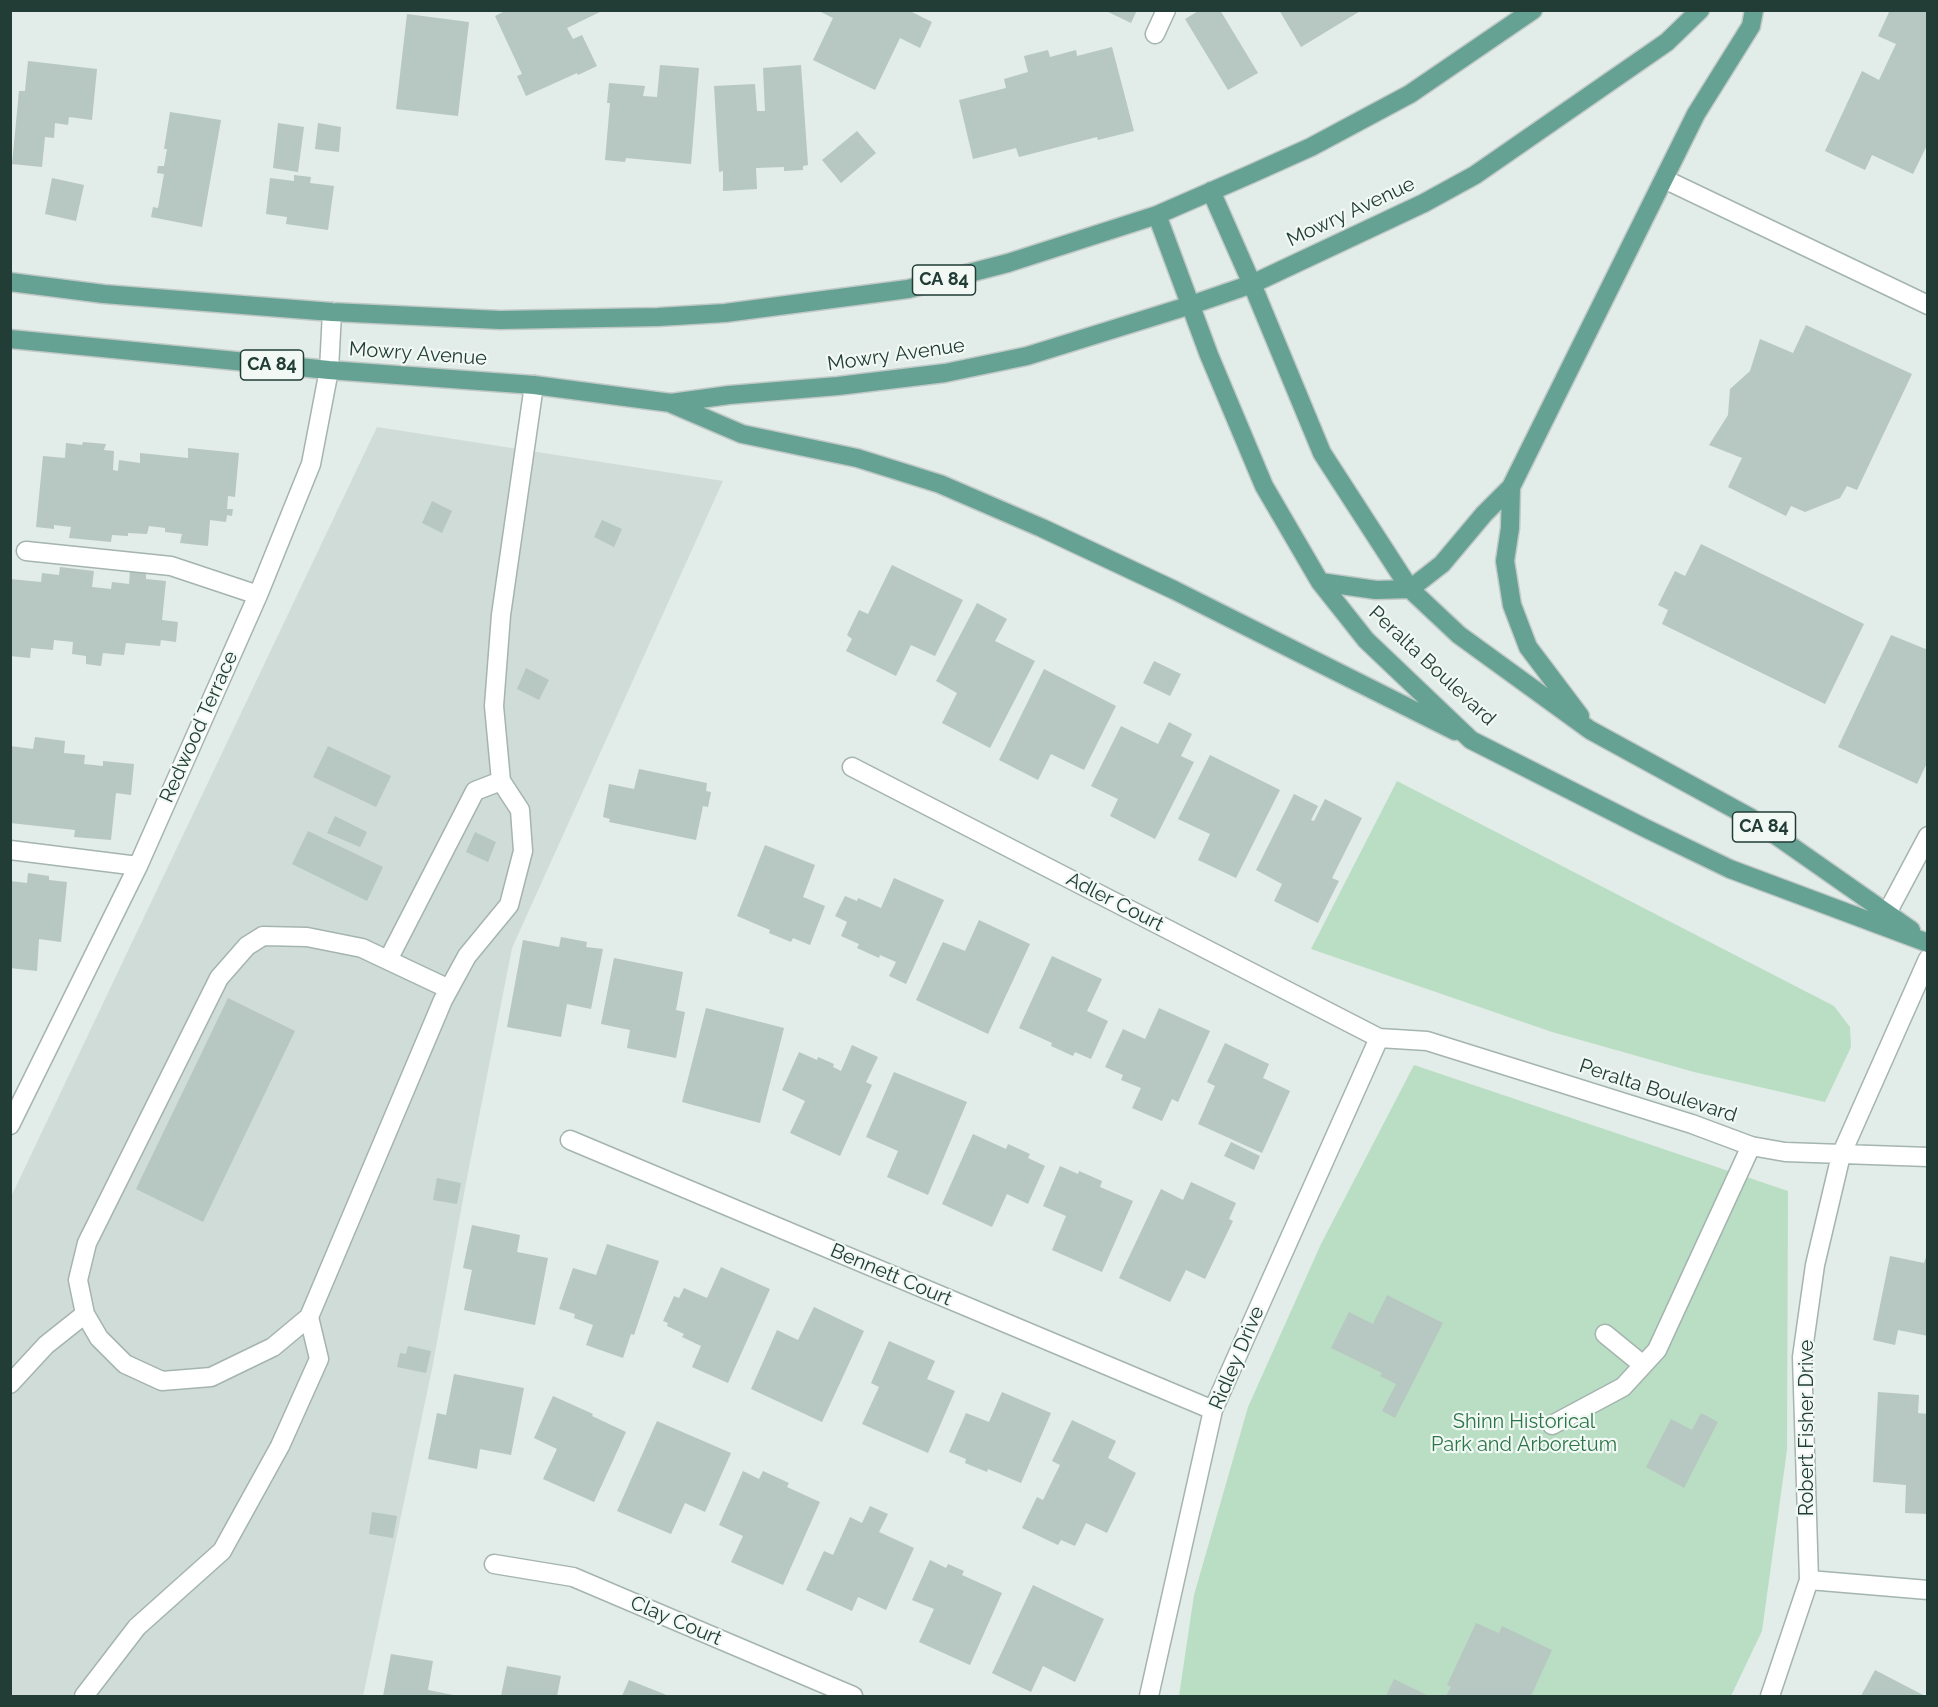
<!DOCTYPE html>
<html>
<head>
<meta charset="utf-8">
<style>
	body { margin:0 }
	#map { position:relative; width:1938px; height:1707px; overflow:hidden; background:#e2ece8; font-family:Raleway,sans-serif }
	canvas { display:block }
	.frame { position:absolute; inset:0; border:12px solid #213d36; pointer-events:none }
</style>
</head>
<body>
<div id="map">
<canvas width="1938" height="1707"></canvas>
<div class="frame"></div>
</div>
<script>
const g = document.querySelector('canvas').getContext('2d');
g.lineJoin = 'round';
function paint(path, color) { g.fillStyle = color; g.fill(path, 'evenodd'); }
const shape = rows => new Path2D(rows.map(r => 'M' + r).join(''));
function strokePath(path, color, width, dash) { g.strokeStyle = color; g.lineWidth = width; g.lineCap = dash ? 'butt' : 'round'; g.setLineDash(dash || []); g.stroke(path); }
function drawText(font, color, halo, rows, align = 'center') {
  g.font = font + ' Raleway,sans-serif'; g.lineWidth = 4.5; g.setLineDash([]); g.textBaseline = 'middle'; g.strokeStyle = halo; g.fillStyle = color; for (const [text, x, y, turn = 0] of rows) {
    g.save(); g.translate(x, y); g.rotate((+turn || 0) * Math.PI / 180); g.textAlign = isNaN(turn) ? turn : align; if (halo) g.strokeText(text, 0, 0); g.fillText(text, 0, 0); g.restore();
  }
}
paint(shape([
	[377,427,723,481,512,948,465,1188,433,1364,363,1696,11,1696,10,1199]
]), '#d0dcd7');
paint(shape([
	[1397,781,1834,1006,1850,1027,1851,1047,1825,1102,1694,1072,1552,1032,1311,949],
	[1414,1065,1788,1191,1787,1450,1762,1631,1731,1696,1179,1696,1194,1595,1248,1407,1321,1244]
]), '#badec4');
paint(shape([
	[507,10,604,10,567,28,573,39,582,35,597,66,578,75,577,73,526,96,517,76,522,74,495,16],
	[817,10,908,10,932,22,920,48,900,38,875,90,813,60,833,18],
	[1104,10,1137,10,1131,23],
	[1200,10,1220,10,1258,73,1228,90,1185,19],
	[1279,10,1362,10,1301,47],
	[1890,10,1928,10,1928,143,1913,174,1872,155,1865,170,1825,151,1862,71,1879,80,1896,44,1878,36],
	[407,14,469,22,458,116,396,109],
	[1112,47,1134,131,1098,140,1097,137,1019,157,1016,148,973,159,959,100,1006,88,1004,79,1028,72,1024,56,1048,50,1050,57,1076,50,1077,56],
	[28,61,97,69,92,120,69,117,68,125,55,123,54,138,45,137,42,167,12,164,19,91,25,91],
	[660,65,699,68,691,164,626,158,625,162,605,160,610,103,607,103,609,83,645,86,643,96,657,97],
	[801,65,808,165,803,166,803,170,784,171,784,167,756,168,757,189,723,191,723,171,719,172,714,86,755,84,757,111,765,111,763,68],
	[170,112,221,120,202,227,151,217,153,207,158,208,164,174,157,173,158,166,164,166,167,149,164,149],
	[278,123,304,127,298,172,273,168],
	[318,123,341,127,339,152,315,149],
	[857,131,876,153,841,183,822,160],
	[294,175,311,177,310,183,334,186,328,230,286,224,287,217,266,214,270,178,294,181],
	[52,178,84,185,76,221,45,214],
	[1806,325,1912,374,1857,490,1847,486,1840,498,1805,512,1791,506,1786,516,1728,487,1742,458,1709,445,1728,415,1730,389,1750,371,1760,339,1793,353],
	[83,442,106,444,104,450,114,451,113,470,118,471,119,460,140,463,140,453,188,458,188,448,239,453,235,497,228,496,227,509,233,509,232,516,227,515,226,522,210,520,208,546,180,543,182,534,165,532,165,528,149,526,147,534,128,533,128,536,112,535,111,542,69,538,71,527,54,525,54,529,36,527,43,456,65,458,66,443,82,445],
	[432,501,452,511,442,533,422,523],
	[602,520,622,529,614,547,594,537],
	[1701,544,1864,624,1825,704,1662,624,1668,610,1658,605,1675,571,1685,576],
	[892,565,963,600,935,656,911,645,896,676,846,651,852,639,847,635,859,610,868,614],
	[60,567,94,571,92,587,111,589,112,582,129,584,130,571,146,573,146,579,166,581,162,620,178,622,176,642,161,640,160,646,126,643,124,655,103,653,101,666,86,664,86,656,72,654,73,642,54,640,53,650,31,648,30,658,10,656,10,579,41,582,42,573,59,575],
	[977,603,1007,619,995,641,1035,661,990,748,942,723,957,693,936,681],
	[1891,635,1928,650,1928,761,1917,784,1838,747],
	[1154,661,1181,674,1170,696,1143,683],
	[526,668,549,680,539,700,517,689],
	[1044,669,1116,706,1084,770,1051,754,1038,780,999,760],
	[1169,722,1192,734,1181,756,1194,762,1155,839,1110,816,1118,799,1091,786,1121,726,1158,744],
	[35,737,65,741,64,753,85,755,84,764,103,766,103,761,134,764,131,795,116,793,111,840,74,837,75,830,10,823,10,746,33,749],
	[328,746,391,776,376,807,313,777],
	[1210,755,1280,790,1236,878,1198,860,1210,834,1178,819],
	[639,769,707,783,706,791,711,792,708,807,703,806,696,840,609,822,610,819,603,817,609,784,634,789],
	[1294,794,1318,806,1311,820,1314,821,1325,799,1362,818,1332,878,1339,881,1318,923,1274,901,1282,884,1256,870],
	[335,816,367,832,360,847,327,833],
	[308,831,383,867,367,901,292,864],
	[475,832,496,842,488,862,466,852],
	[765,845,815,865,803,897,825,906,810,945,793,938,791,942,769,933,770,930,737,916],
	[28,873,49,876,49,880,67,882,61,942,39,939,37,971,10,968,10,881,27,883],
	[894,878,944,900,906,984,889,976,896,962,880,955,879,958,857,948,859,944,841,936,847,922,835,916,845,896,857,901,858,898,881,908],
	[979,920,1030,944,988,1034,916,1000,943,942,965,951],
	[561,937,587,942,586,947,603,949,591,1009,567,1004,561,1037,507,1027,523,940,559,947],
	[1052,956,1102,979,1087,1011,1108,1021,1091,1059,1075,1052,1073,1056,1051,1046,1052,1043,1019,1028],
	[614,958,683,972,676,1010,685,1012,676,1058,627,1048,630,1030,601,1024],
	[228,998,295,1031,203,1222,136,1189],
	[706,1008,784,1028,760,1123,682,1102],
	[1159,1008,1210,1031,1178,1102,1172,1099,1162,1121,1132,1108,1141,1088,1121,1080,1123,1075,1105,1067,1123,1029,1145,1039],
	[1225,1043,1269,1064,1263,1078,1290,1091,1262,1153,1198,1124,1215,1086,1207,1082],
	[852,1045,878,1057,866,1082,872,1085,840,1156,790,1133,805,1101,782,1090,799,1052,817,1060,818,1057,834,1064,833,1067,841,1071],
	[894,1072,967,1102,928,1195,887,1177,898,1151,866,1137],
	[973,1134,1006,1149,1008,1144,1030,1154,1028,1158,1045,1166,1028,1204,1007,1194,992,1227,942,1204],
	[1231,1142,1260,1156,1254,1170,1224,1156],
	[1060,1166,1078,1174,1079,1171,1102,1181,1100,1187,1133,1201,1102,1272,1052,1250,1066,1216,1043,1206],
	[437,1178,461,1183,457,1204,433,1200],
	[1191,1182,1236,1203,1229,1219,1233,1221,1205,1279,1186,1270,1170,1302,1119,1278,1161,1189,1183,1200],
	[472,1225,520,1235,517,1252,548,1258,535,1325,464,1310,472,1270,463,1268],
	[607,1244,659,1261,634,1335,631,1334,623,1358,586,1345,593,1325,574,1318,575,1314,559,1309,573,1268,596,1275],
	[1928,1251,1928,1336,1898,1330,1895,1345,1873,1340,1890,1256,1924,1263],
	[721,1267,770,1289,728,1383,692,1367,701,1346,682,1337,684,1334,667,1326,668,1323,663,1321,674,1296,679,1298,684,1288,707,1298],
	[1387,1295,1443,1323,1395,1418,1382,1411,1396,1384,1380,1376,1382,1373,1331,1348,1349,1312,1373,1324],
	[814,1307,864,1331,822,1422,751,1389,777,1330,798,1340],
	[889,1341,935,1361,927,1379,955,1391,928,1453,862,1424,879,1387,871,1383],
	[408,1346,431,1351,426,1373,397,1367,400,1353,406,1354],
	[454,1374,524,1388,511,1455,480,1449,477,1469,428,1459,437,1413,446,1415],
	[1002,1392,1051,1413,1021,1483,988,1469,987,1472,965,1463,966,1459,949,1452,966,1413,989,1422],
	[1878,1392,1919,1395,1918,1413,1928,1414,1928,1514,1905,1513,1906,1485,1873,1482],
	[553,1396,593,1414,592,1416,626,1432,594,1502,543,1479,557,1449,534,1438],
	[1701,1413,1718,1422,1684,1488,1646,1467,1671,1419,1692,1430],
	[1072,1420,1116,1441,1108,1458,1136,1473,1107,1533,1086,1523,1075,1546,1061,1540,1058,1545,1022,1528,1037,1497,1043,1500,1060,1465,1052,1461],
	[657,1421,731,1453,705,1512,685,1503,671,1534,617,1511],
	[743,1471,759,1479,763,1471,789,1483,787,1487,820,1502,783,1585,731,1562,743,1536,719,1525],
	[870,1506,888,1514,879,1532,914,1548,886,1610,858,1597,852,1611,806,1590,824,1551,833,1555,850,1517,862,1523],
	[372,1512,397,1516,393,1538,369,1534],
	[930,1560,946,1568,948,1564,964,1571,962,1575,1002,1593,970,1665,919,1642,934,1609,912,1600],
	[1033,1585,1104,1619,1075,1682,1043,1666,1031,1692,992,1673],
	[1476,1623,1499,1633,1502,1626,1552,1650,1531,1696,1446,1696,1451,1687,1447,1685],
	[391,1654,433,1661,428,1690,458,1696,383,1696],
	[507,1666,561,1676,557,1696,501,1696],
	[1875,1670,1925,1696,1861,1696],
	[1394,1679,1429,1696,1386,1696],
	[629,1680,669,1696,622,1696]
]), '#b7c7c1');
const lane = shape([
	[1664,179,1928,305],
	[1887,913,1928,836],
	[388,960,475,791,501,781],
	[449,989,362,948,307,937,263,936,247,946,219,978,87,1243,78,1280,85,1314,99,1338,125,1364,162,1381,211,1377,273,1347,309,1317,443,1000,467,956,509,905,523,851,520,810,501,781,494,706,501,615,534,385],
	[1605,1334,1643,1365],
	[10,1384,46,1345,85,1314],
	[1552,1425,1623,1387,1657,1350,1751,1146],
	[84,1696,137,1627,222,1551,280,1446,319,1359,309,1317]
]);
const street = shape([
	[1155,34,1166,10],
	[26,551,171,566,258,595],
	[852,767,1379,1038,1427,1041,1692,1124,1751,1146,1785,1152,1928,1157],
	[10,850,138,866],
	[10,1125,138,866,258,595,311,464,329,370,332,312],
	[570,1140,1213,1410],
	[494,1564,573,1577,853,1696],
	[1809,1580,1928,1590],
	[1149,1696,1213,1410,1379,1038],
	[1770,1696,1809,1580,1802,1357,1815,1265,1841,1155,1928,959]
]);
const primary = shape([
	[1211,191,1252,284,1322,453,1410,589,1459,635,1590,730,1751,818,1911,930],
	[1157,215,1209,355,1264,486,1320,582,1366,640,1471,740,1645,828,1730,869,1928,943],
	[10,282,104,294,332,312,500,320,658,317,725,313,908,289,1008,263,1157,215,1251,174,1311,147,1410,94,1533,10],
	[10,339,329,370,534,385,671,403,729,395,838,386,945,373,1027,356,1191,305,1252,284,1424,203,1475,175,1667,42,1700,10],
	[672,404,742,434,857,458,940,484,1042,528,1174,590,1455,731],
	[1511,487,1510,528,1505,561,1512,605,1528,647,1580,716],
	[1320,582,1376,590,1410,589,1442,564,1484,514,1511,487,1696,114,1751,26,1754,10]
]);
strokePath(lane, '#a4b4af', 21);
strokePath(street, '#a4b4af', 21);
strokePath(primary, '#c1c9c7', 21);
strokePath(lane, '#fff', 18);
strokePath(street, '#fff', 18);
strokePath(primary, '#65a293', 18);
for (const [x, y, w] of [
	[944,280,63],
	[272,365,63],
	[1764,827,63]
]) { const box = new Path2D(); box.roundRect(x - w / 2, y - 15, w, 30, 4.5); g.fillStyle = '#f2f9f5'; g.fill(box); strokePath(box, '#213d36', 1.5); }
drawText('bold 18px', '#213d36', null, [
	["CA 84",944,280],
	["CA 84",272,365],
	["CA 84",1764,827]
]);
drawText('20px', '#213d36', '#f2f9f5', [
	["Mowry Avenue",1351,212,-25],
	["Mowry Avenue",418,354,4],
	["Mowry Avenue",896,355,-8],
	["Peralta Boulevard",1432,666,43],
	["Redwood Terrace",199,727,-66],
	["Adler Court",1115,902,27],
	["Peralta Boulevard",1658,1091,18],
	["Bennett Court",891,1275,23],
	["Ridley Drive",1237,1358,-67],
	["Robert Fisher Drive",1807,1428,-90],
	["Clay Court",676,1621,23]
]);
drawText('20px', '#2b7548', '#f2f9f5', [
	["Shinn Historical",1524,1422],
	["Park and Arboretum",1524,1445]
]);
</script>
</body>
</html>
